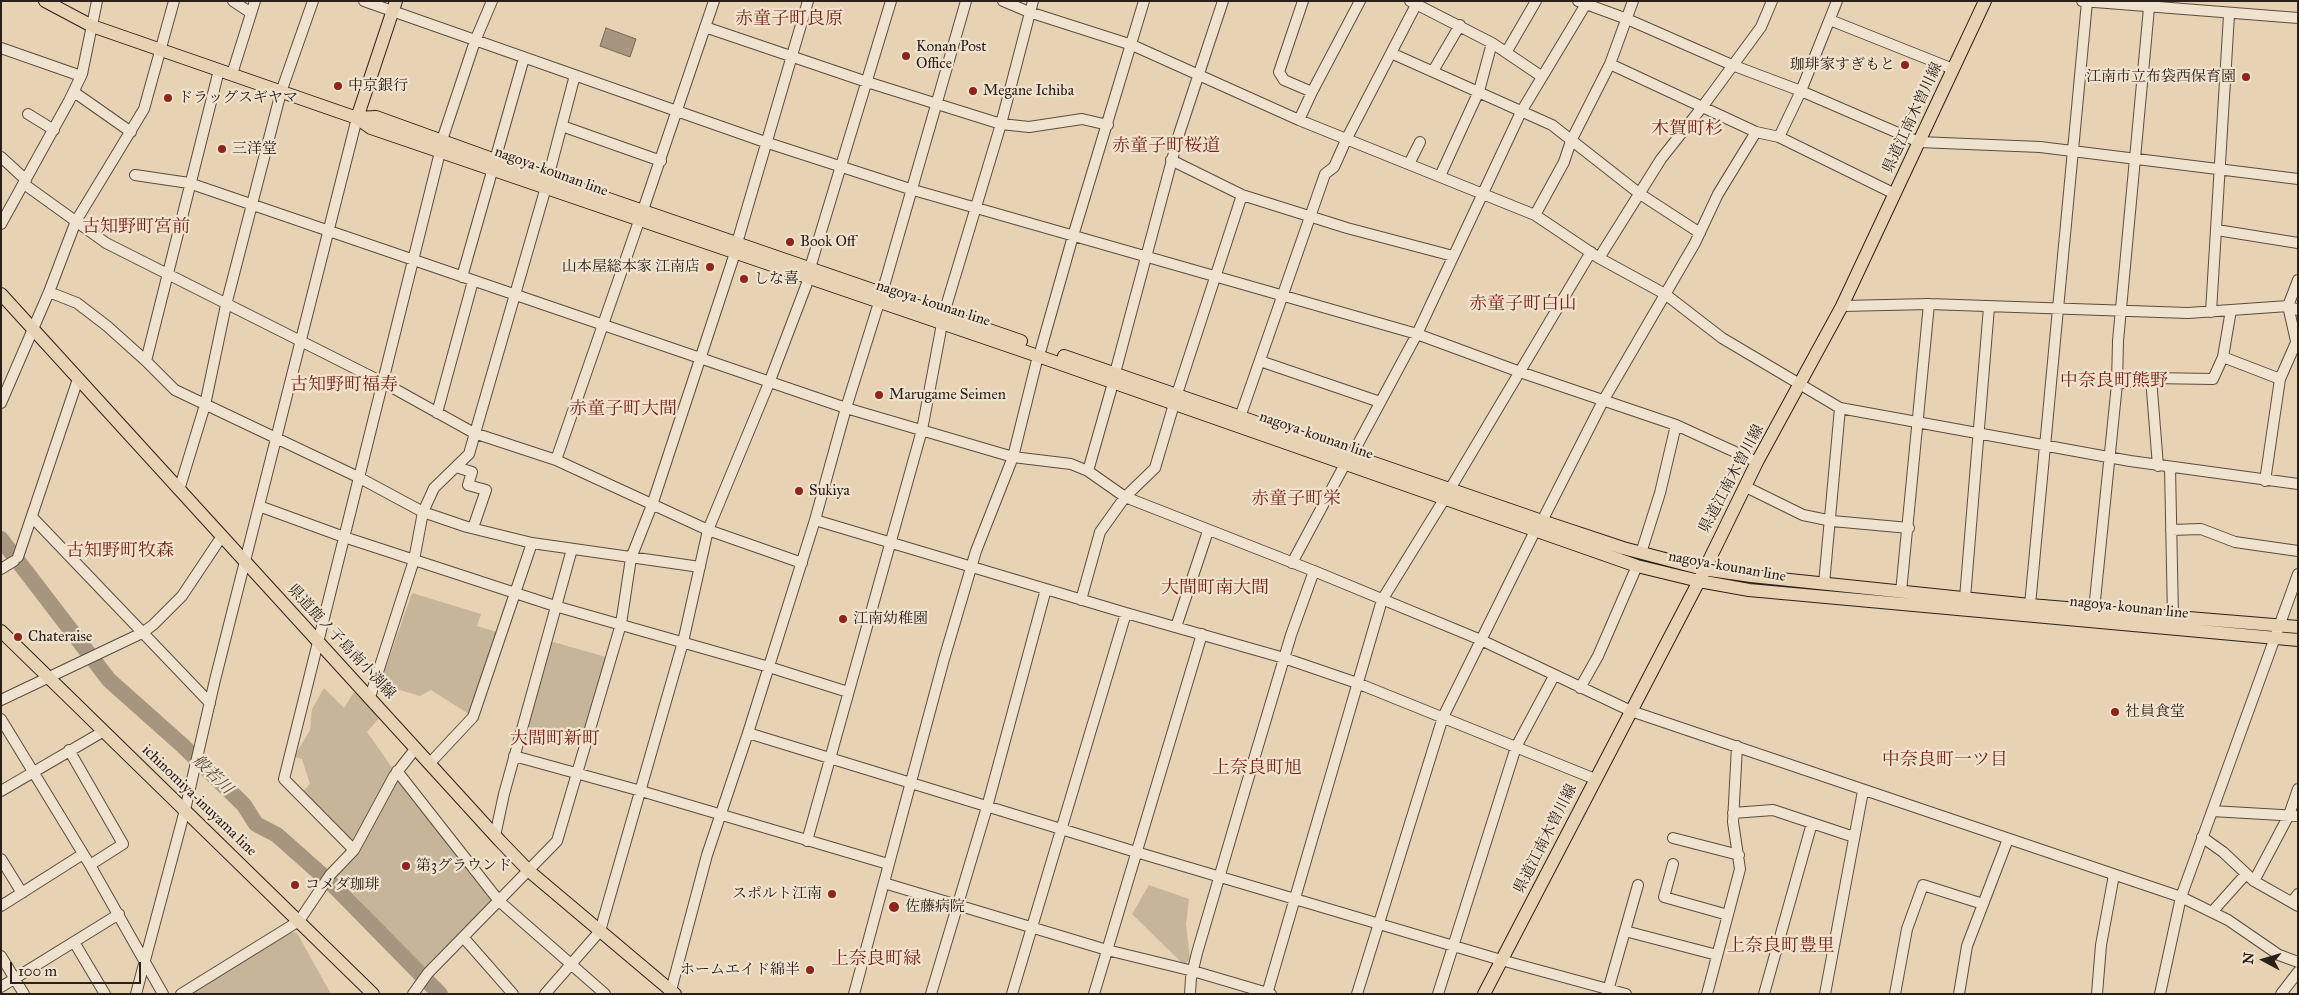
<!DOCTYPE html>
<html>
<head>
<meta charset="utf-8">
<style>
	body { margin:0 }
	#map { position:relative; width:2299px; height:995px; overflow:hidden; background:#e7d3b3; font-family:"IM FELL Great Primer",serif }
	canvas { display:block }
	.frame { position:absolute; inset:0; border:2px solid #2b2019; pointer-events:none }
	.north { position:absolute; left:2239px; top:935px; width:50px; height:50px; -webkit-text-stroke:4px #efe2ce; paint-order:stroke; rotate:276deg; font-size:14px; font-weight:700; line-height:20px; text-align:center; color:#2b2019 }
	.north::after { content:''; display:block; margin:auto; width:18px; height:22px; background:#2b2019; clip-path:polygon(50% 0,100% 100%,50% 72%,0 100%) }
	.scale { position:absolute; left:10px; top:962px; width:131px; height:22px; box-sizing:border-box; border:2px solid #2b2019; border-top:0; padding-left:6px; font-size:15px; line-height:18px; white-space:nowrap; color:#2b2019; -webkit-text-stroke:4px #efe2ce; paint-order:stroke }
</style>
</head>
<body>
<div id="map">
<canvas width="2299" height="995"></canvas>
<div class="frame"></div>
<div class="north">N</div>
<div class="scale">100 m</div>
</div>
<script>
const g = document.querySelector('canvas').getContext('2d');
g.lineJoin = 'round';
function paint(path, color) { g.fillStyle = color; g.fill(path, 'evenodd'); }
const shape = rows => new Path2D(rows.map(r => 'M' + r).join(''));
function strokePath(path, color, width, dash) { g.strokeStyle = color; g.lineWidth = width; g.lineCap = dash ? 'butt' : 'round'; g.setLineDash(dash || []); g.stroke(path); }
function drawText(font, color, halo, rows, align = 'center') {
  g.font = font + ' "IM FELL Great Primer","Noto Serif JP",serif'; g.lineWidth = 4.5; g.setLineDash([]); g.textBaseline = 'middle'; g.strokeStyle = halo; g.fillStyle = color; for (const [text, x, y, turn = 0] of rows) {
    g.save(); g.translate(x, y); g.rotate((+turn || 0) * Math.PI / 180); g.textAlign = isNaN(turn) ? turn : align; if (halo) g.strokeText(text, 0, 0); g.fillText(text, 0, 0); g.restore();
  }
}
paint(shape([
	[412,593,481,614,477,626,500,633,469,714,431,690,420,696,380,684],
	[550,641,606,657,581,746,525,730],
	[324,688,344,708,354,692,381,716,367,732,393,769,353,843,302,792,310,784,302,759,294,757,310,730,312,709],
	[396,778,492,901,424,970,336,875,357,856],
	[1149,885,1189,899,1186,924,1190,959,1184,965,1132,914],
	[288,932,297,933,331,994,192,994]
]), '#c7b599');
const water = shape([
	[606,28,636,39,630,57,600,46,606,28]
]);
paint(water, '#a7967f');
strokePath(water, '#756756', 1);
strokePath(shape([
	[1,539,109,680,182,745,244,805,256,824,277,835,331,883,440,994]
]), '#a7967f', 16);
const minor = shape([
	[233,1,251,13],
	[364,1,765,142,910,189,1417,334,1520,372,1676,425,1757,462],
	[1003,1,1029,12,1132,45,1299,120,1535,215,1599,258,1665,294,1722,338,1840,408,2130,461,2298,484],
	[1303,1,1279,72,1284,80,1312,92],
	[1410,1,1492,43,1541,76],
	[1578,1,1627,19,1732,65,1801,91,1919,142,2040,147,2298,179],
	[2082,1,2298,18],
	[1830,20,1953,69],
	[705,27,867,82,1001,124,1029,127,1082,119,1108,125],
	[1,48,81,76],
	[1507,51,1536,1],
	[1391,53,1552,125,1640,194,1700,233],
	[1610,64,1756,132,1779,137,1895,194],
	[219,70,146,361,175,390,358,477,423,512,467,527,532,543,700,567],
	[1433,71,1460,25],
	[232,74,255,1],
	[74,92,131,132],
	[28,114,54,130],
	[1299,120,1312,92,1360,1],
	[562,126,661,161],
	[1779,137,1801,91,1837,1],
	[442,140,475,41,492,1],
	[1,157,26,180],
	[495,160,524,58],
	[1171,160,1242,195,1347,228,1453,256],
	[1409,164,1420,142],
	[135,175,189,183,846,408,1013,457,1071,464,1088,471,1125,497,1314,571,1481,640,1631,711,2181,897,2228,920,2279,955,2298,962],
	[1440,176,1479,91,1492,43],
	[548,178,575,75],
	[24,184,106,243,384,383,474,433,556,460,708,530,802,563],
	[643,210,714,1],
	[1535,215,1564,162,1571,141,1610,64,1633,1],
	[1,224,69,101,82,74,97,1],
	[2217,230,2298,243],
	[737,243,808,1],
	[1599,258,1661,159,1703,106,1761,27,1772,1],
	[810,268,891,1],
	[462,277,493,168],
	[49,292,77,303,107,326,146,361],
	[1842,306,1929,304,2188,313,2288,306,2298,310],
	[2211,312,2229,15],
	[944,313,1001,124,1033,1],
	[2296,341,2288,306,2298,280],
	[1041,349,1073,236,1144,1],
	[2223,357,2231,310],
	[1260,361,1380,402],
	[1115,373,1179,134,1223,1],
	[2151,378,2158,466],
	[2117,384,2151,378,2213,379,2223,357,2280,379],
	[1177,394,1242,195],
	[1,403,49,292,76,221,144,109,174,1],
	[437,413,473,281],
	[1238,423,1325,174,1334,167,1347,138,1418,1],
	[1352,455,1417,334,1521,112,1586,4],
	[556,460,639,221],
	[456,467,472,472,468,485,486,490,473,528],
	[2170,467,2173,617],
	[1088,471,1113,383],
	[2265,481,2280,379,2298,338],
	[1746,487,1803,515,1832,521,1909,528],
	[1450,489,1591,252],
	[179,490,205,405,226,305,281,92,313,1],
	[259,506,344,537,555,606,769,667,848,692],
	[32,517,210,703],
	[815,520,1126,613,1284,658,1357,683,1595,779],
	[1542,521,1603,401,1695,243,1718,194,1756,132],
	[2171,530,2201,529,2235,542,2298,551],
	[1641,553,1660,493,1676,425],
	[18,557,78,379],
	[1292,563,1345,464],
	[1,569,14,561],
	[1824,584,1840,408],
	[1901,592,1929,304],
	[1965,598,1989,307],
	[1081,600,1100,532,1125,497,1155,468,1174,404],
	[2030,605,2087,2],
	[2094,610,2117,384,2118,341,2149,8],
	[1176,627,1208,531],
	[1580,688,1598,656,1637,566],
	[370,697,414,560,423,512,434,488,469,454,546,187],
	[1,700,142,633,153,625,182,596,222,536],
	[1,719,90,865,163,994],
	[748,733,1136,852,1501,960,1626,994],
	[69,750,123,844,90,865],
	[514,756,641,791,888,864],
	[430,763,473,717,532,543],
	[397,771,499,901,605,994],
	[1,791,104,731],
	[2212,811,2298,816],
	[1733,813,1773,810,1854,837],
	[495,836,504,794,572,549],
	[2202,837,2223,852,2254,881,2298,906],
	[1673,838,1739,855],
	[807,841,922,430,942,324],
	[354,850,284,779,440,152],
	[1,859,22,893],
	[1673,864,1664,897,1728,915],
	[2254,881,2289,815,2298,789],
	[884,883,1107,950,1193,971,1271,994],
	[2292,902,2298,894],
	[1,906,83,854],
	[2212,912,2246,874],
	[1625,931,1717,955],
	[463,937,513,994],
	[74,942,105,994],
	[1,956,24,994],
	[1,987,119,914],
	[136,994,185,810,215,680,357,118],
	[181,994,299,921,330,875,354,850,394,776,416,748],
	[413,994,428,973,557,841,621,624,631,558,652,505,735,253],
	[545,994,600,931,683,642,708,530,769,383,809,278],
	[670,994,707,855,748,733,815,520,846,408,882,293,966,1],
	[854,994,944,659,976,551,1013,457,1038,356],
	[931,994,987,807,1046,589],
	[1012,994,1126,613],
	[1094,994,1202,634],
	[1190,994,1191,978,1197,953,1241,803,1291,635,1314,571],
	[1267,994,1382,600,1445,498],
	[1357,994,1443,717,1536,529],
	[1438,994,1516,747,1554,676],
	[1607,994,1638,885],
	[1707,994,1740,869,1733,822,1737,746],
	[1764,994,1812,823],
	[1825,994,1863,791],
	[1895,994,1907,929,1923,885,1983,904],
	[1959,994,1967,946,2008,839],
	[2097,994,2101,945,2114,875],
	[2160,994,2181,897,2298,574],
	[2281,994,2298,972]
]);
const major = shape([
	[45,1,92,26,357,118,371,128,1038,356,1637,566,1699,581,1749,590,2298,640],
	[357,118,376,117,495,160,1021,341],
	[357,118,396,1],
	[1,294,500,841,529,871,675,994],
	[1064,356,1542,521,1623,548,1703,569,1751,576,2030,605,2298,627],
	[1,631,373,994],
	[1484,994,1699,581,1757,462,1842,306,1985,1]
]);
strokePath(minor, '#5a4d40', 12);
strokePath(major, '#2b2019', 14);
strokePath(minor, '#efe2ce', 10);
strokePath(major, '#e7d3b3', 12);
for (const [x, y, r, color] of [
	[906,56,5,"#8f2418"],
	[1905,65,5,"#8f2418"],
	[2246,77,5,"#8f2418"],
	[338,86,5,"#8f2418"],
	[973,91,5,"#8f2418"],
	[168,98,5,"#8f2418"],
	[222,149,5,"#8f2418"],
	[790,242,5,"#8f2418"],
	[710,267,5,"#8f2418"],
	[744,279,5,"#8f2418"],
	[879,395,5,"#8f2418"],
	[799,491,5,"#8f2418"],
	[843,619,5,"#8f2418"],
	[18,637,5,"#8f2418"],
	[2115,712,5,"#8f2418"],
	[406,866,5,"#8f2418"],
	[295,885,5,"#8f2418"],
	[832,894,5,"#8f2418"],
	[894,907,6,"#8f2418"],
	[810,970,5,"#8f2418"]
]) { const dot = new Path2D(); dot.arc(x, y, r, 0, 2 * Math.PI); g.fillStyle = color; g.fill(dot); strokePath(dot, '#efe2ce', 2); }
drawText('15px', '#2b2019', '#efe2ce', [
	["Konan Post",916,47],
	["Office",916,64],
	["珈琲家すぎもと",1895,65,"right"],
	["江南市立布袋西保育園",2236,77,"right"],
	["中京銀行",348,86],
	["Megane Ichiba",983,91],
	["ドラッグスギヤマ",178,98],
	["三洋堂",232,149],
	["Book Off",800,242],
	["山本屋総本家 江南店",700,267,"right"],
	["しな喜",754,279],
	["Marugame Seimen",889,395],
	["Sukiya",809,491],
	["江南幼稚園",853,619],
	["Chateraise",28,637],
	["社員食堂",2125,712],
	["第3グラウンド",416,866],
	["コメダ珈琲",305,885],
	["スポルト江南",822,894,"right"],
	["佐藤病院",905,907],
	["ホームエイド綿半",800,970,"right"]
], 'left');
drawText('15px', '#2b2019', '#efe2ce', [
	["県道江南木曽川線",1913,118,-65],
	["nagoya-kounan line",551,172,20],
	["nagoya-kounan line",933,304,18],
	["nagoya-kounan line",1316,436,19],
	["県道江南木曽川線",1732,479,-62],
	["nagoya-kounan line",1727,567,10],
	["nagoya-kounan line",2129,608,6],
	["県道鹿ノ子島南小渕線",341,642,47],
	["ichinomiya-inuyama line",199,801,44],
	["県道江南木曽川線",1546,839,-63]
]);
drawText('italic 16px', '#56493d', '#efe2ce', [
	["般若川",212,775,44]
]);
drawText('18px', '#7a1f14', '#efe2ce', [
	["赤童子町良原",789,20],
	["木賀町杉",1687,130],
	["赤童子町桜道",1166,147],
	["古知野町宮前",136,228],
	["赤童子町白山",1523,305],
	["中奈良町熊野",2114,382],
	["古知野町福寿",344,386],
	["赤童子町大間",623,410],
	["赤童子町栄",1296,500],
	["古知野町牧森",120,552],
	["大間町南大間",1215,589],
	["大間町新町",555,740],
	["中奈良町一ツ目",1945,761],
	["上奈良町旭",1257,769],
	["上奈良町豊里",1781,947],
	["上奈良町緑",876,960]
]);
</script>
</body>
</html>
